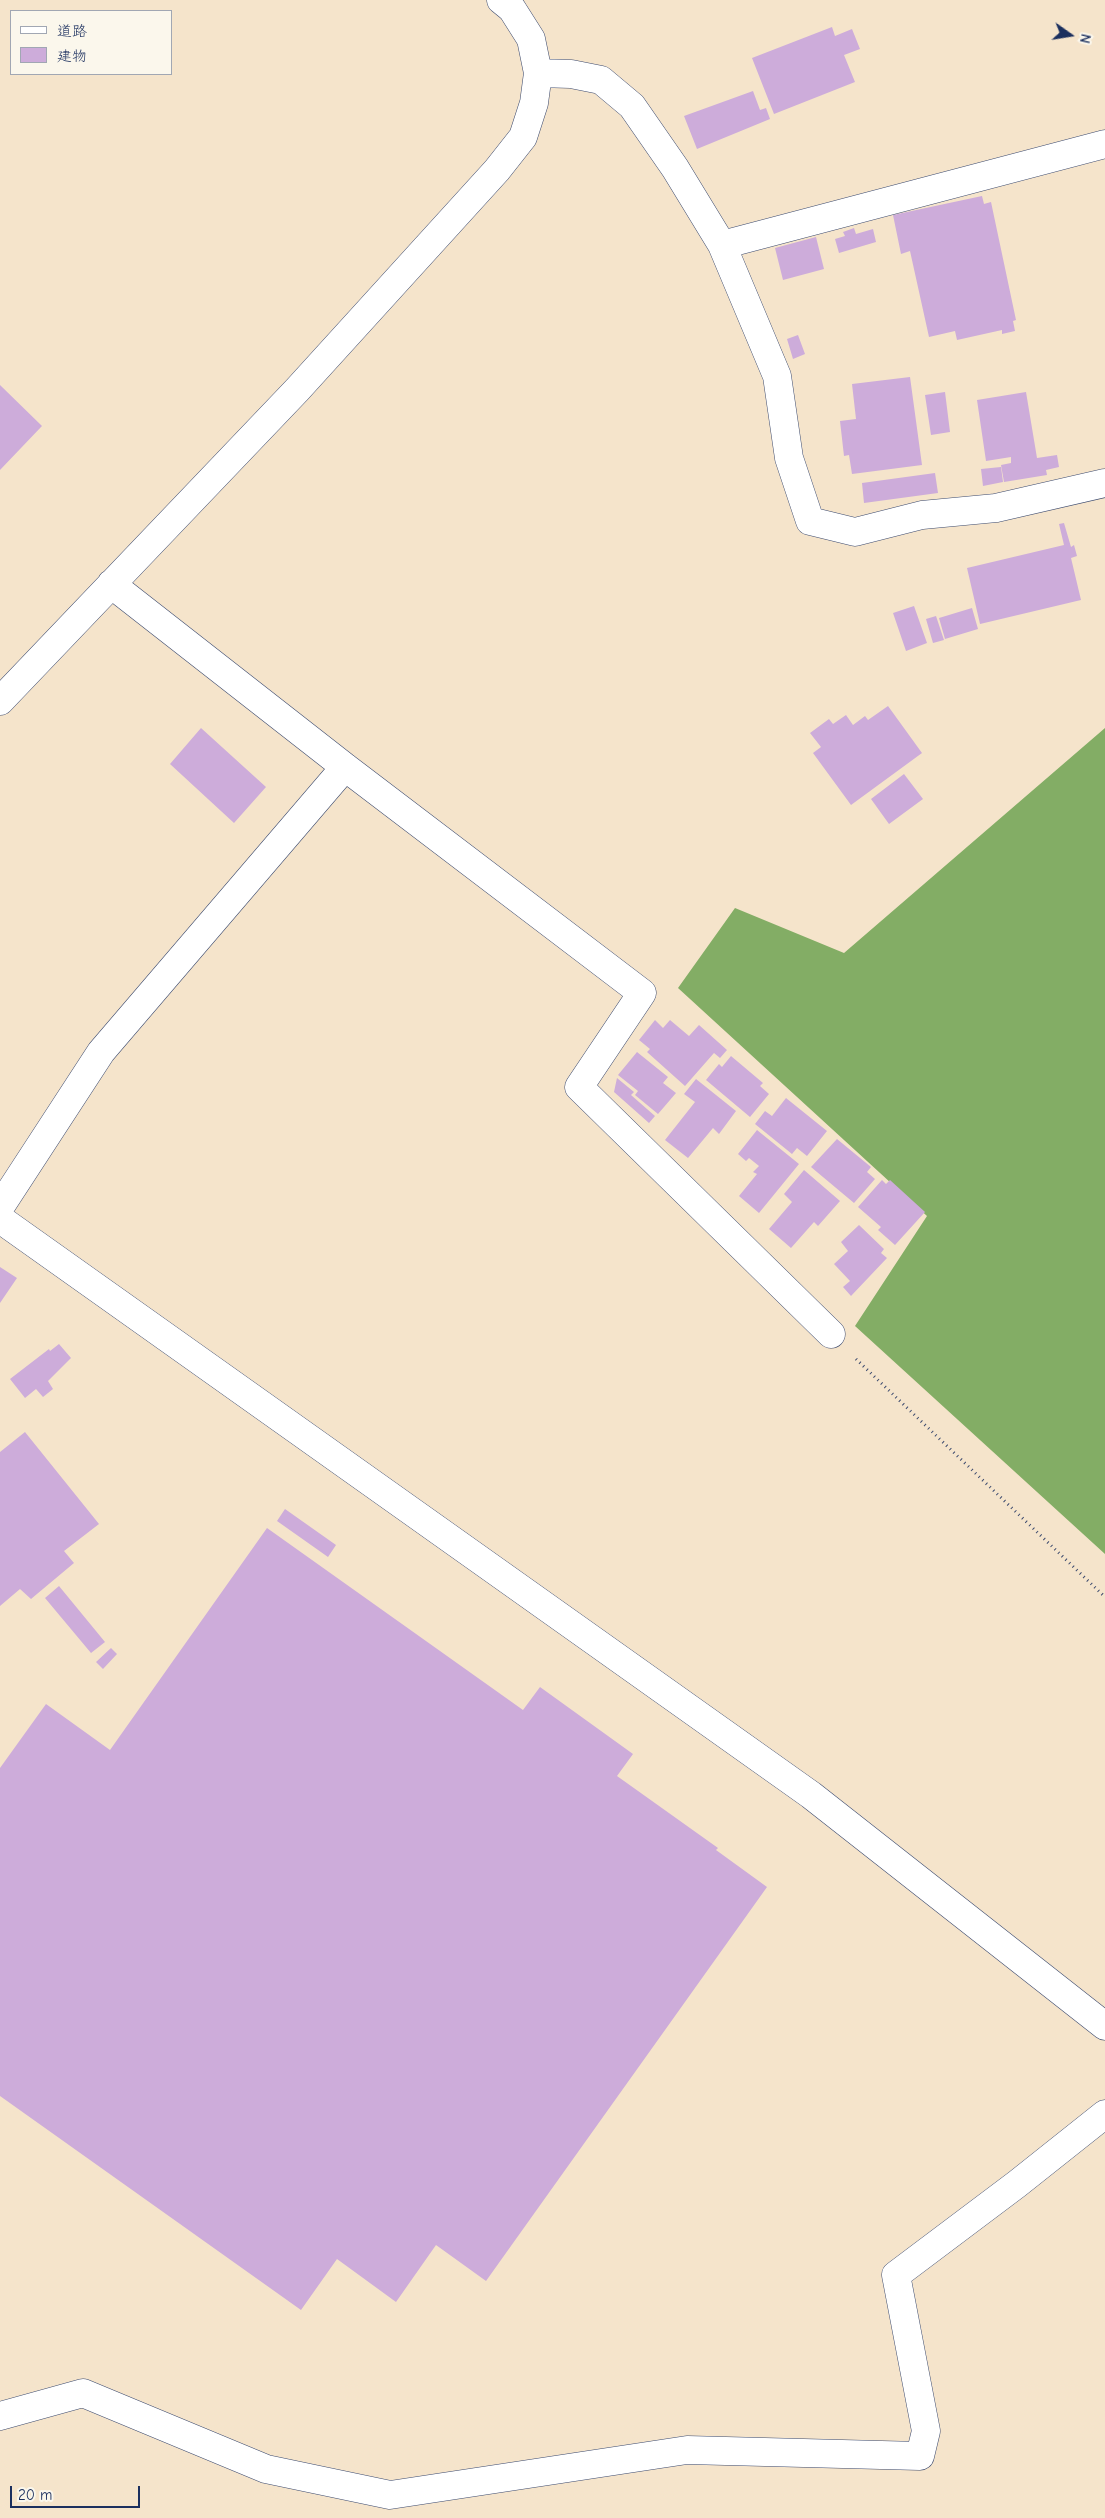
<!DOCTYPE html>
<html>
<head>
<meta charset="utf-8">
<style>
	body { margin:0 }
	#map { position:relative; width:1105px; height:2518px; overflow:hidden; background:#f5e4cb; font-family:"Comic Neue","Klee One",sans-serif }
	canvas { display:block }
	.legend { position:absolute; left:10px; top:10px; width:162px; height:65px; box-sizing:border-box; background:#fbf7ec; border:1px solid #a1a7b3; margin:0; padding:6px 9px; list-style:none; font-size:15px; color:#1b2f5e }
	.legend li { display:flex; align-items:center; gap:10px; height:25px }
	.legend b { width:25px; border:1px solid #a1a7b3 }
	.north { position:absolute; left:1045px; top:10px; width:50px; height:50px; -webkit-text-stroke:4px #fbf7ec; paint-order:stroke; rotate:103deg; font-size:14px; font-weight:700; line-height:20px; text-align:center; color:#1b2f5e }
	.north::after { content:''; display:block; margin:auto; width:18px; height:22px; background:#1b2f5e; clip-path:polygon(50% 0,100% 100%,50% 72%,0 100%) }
	.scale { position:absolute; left:10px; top:2486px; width:130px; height:22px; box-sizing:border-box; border:2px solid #1b2f5e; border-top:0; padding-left:6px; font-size:15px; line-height:18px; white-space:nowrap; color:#1b2f5e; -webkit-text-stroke:4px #fbf7ec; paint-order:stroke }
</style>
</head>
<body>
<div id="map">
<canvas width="1105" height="2518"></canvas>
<ul class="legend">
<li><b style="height:6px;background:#fff"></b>道路</li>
<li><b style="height:14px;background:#cdacda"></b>建物</li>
</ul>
<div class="north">N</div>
<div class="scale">20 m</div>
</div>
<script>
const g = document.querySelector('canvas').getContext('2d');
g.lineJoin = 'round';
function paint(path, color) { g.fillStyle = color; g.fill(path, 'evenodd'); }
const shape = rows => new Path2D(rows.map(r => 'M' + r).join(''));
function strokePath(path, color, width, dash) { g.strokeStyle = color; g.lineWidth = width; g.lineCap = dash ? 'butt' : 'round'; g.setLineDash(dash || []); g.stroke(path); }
paint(shape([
	[1105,728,1105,1554,855,1326,927,1216,678,988,735,908,844,953]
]), '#83ad65');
paint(shape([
	[832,27,835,36,852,29,860,49,844,55,855,82,774,114,752,58],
	[753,91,760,110,766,108,770,119,697,149,684,116],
	[982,196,984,204,991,202,1016,320,1013,321,1015,331,1002,334,1002,330,957,340,955,331,929,337,910,251,901,254,893,215],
	[854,228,856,234,873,229,876,242,839,253,835,239,845,236,843,232],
	[816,237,824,269,783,280,775,248],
	[798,335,805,354,793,359,787,339],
	[910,377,922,465,852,474,849,455,844,456,840,421,856,419,852,384],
	[0,385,42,426,0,470],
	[945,392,950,432,931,435,925,395],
	[1026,392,1037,458,1057,455,1059,467,1046,470,1047,475,1004,482,1001,465,1011,463,1011,457,986,461,977,400],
	[1001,467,1003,482,983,486,981,469],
	[935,473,938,493,864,503,862,483],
	[1064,523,1071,547,1074,545,1077,556,1071,558,1081,600,980,624,967,568,1064,545,1059,524],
	[914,606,927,643,906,651,893,613],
	[972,608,978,629,945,639,939,618],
	[936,616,944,640,933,643,926,619],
	[888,706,922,753,851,805,813,753,821,747,810,733,829,719,833,724,846,715,853,725,865,716,868,720],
	[201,728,266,787,234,823,170,764],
	[904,774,923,799,889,824,871,799],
	[655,1020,663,1028,670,1020,689,1036,699,1025,727,1050,720,1058,714,1053,685,1086,647,1052,650,1049,639,1040],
	[637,1052,668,1077,663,1083,676,1093,658,1114,635,1095,638,1091,618,1075],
	[731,1056,763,1083,760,1086,769,1094,750,1117,706,1080,719,1064,722,1067],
	[617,1078,634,1092,631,1095,655,1116,649,1123,614,1092],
	[696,1079,736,1111,719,1134,713,1128,688,1158,665,1140,695,1102,684,1094],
	[786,1098,827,1131,807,1156,797,1148,792,1154,755,1124,765,1111,772,1116],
	[757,1130,799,1164,759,1213,739,1196,757,1174,753,1172,759,1166,749,1158,746,1161,738,1154],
	[837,1139,871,1167,867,1172,875,1179,854,1203,811,1167],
	[804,1170,840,1201,818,1226,814,1222,791,1248,769,1229,792,1202,784,1194],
	[882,1180,886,1184,890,1180,925,1212,895,1245,878,1230,881,1227,858,1207],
	[859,1225,884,1249,881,1253,887,1258,851,1296,843,1287,850,1281,834,1264,848,1251,841,1242],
	[0,1267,17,1278,0,1303],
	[59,1344,71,1358,48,1381,53,1389,43,1397,36,1389,25,1398,10,1379,49,1349,50,1351],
	[25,1432,99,1524,64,1551,74,1563,31,1599,20,1589,0,1606,0,1452],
	[285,1509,336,1545,328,1557,277,1521],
	[267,1528,523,1710,540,1687,633,1754,617,1776,718,1848,716,1850,767,1887,486,2281,436,2245,396,2302,337,2259,301,2310,0,2096,0,1768,46,1704,110,1750],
	[59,1586,105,1642,91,1653,45,1598],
	[111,1648,117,1654,103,1669,96,1662]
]), '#cdacda');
const minor = shape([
	[538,73,571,74,601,80,632,106,675,168,722,245,777,376,789,458,810,521,855,532,922,515,996,508,1105,483],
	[722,245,1105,144],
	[111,584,345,767,642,993,579,1087,831,1334],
	[0,701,297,390,497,170,523,137,534,103,538,73,531,39,512,9,501,0],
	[0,1207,101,1052,345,767],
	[0,1219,811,1795,1105,2026],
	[0,2416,83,2393,266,2469,390,2495,687,2450,920,2456,926,2431,896,2275,1017,2184,1105,2114]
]);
strokePath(minor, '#3c4a6e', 29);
strokePath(shape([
	[856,1359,1105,1597]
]), '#3c4a6e', 3, [1, 4]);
strokePath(minor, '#fff', 28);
</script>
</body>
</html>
